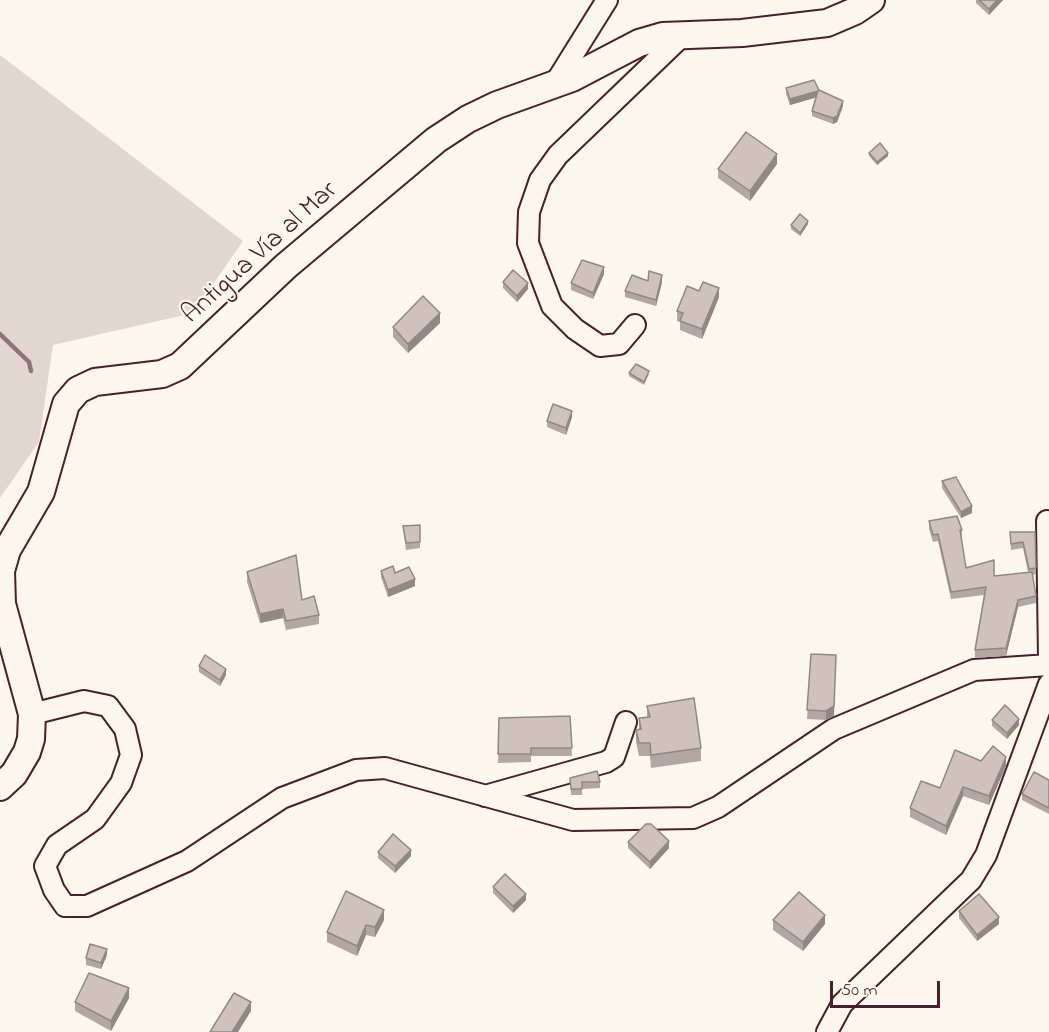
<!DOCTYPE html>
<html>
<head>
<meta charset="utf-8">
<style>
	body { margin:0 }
	#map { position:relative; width:1049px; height:1032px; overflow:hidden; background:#fbf7ec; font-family:"Indie Flower",sans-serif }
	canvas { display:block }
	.scale { position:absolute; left:830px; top:981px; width:110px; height:27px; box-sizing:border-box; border:3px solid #4a1f2b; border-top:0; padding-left:8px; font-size:18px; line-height:21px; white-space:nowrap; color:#4a1f2b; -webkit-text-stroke:4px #fbf7ec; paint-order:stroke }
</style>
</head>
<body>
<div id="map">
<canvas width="1049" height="1032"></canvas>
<div class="scale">50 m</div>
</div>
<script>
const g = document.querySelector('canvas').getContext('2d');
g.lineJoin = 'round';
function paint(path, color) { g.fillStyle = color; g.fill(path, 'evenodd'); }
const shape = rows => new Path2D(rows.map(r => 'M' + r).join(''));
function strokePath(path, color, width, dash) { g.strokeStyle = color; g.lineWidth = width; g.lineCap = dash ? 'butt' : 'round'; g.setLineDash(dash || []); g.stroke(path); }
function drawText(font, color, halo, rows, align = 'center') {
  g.font = font + ' "Indie Flower",sans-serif'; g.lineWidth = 4.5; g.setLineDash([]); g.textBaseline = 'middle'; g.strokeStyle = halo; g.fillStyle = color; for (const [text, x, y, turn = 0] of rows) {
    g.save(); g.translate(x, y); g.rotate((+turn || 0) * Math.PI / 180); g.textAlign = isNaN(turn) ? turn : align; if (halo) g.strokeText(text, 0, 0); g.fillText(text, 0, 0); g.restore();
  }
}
paint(shape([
	[0,55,243,241,193,313,53,345,39,442,0,498]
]), '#e2d7d0');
strokePath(shape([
	[0,334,29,362,31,371]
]), '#907477', 4.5);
const minor = shape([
	[554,85,607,0],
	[635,325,619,344,600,346,575,329,552,306,528,243,529,212,540,180,558,155,684,34],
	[1047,521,1049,658],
	[32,714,84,701,108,706,125,729,131,755,121,783,95,819,57,845,45,866,54,890,65,906,87,906,187,861,282,798,356,770,385,768,573,820,693,818,718,807,834,729,974,670,1049,665],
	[485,796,606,762,614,757,626,722],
	[827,1032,842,1004,971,880,986,855,1049,684]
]);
const major = shape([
	[0,787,14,774,27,752,31,739,32,714,2,604,1,571,7,550,41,492,66,404,78,390,95,382,162,374,180,366,286,266,436,140,468,119,497,105,572,78,639,43,663,36,742,33,827,23,855,11,871,0]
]);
strokePath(minor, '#4a1f2b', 24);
strokePath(major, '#4a1f2b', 30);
strokePath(minor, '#fbf7ec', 20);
strokePath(major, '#fbf7ec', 26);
paint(shape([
	[976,0,1003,0,989,15,976,3],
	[786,88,819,90,843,106,837,122,833,124,812,116,812,111,816,97,790,105,786,94],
	[869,153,888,156,877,165,869,156],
	[777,164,750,201,718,178,718,169],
	[808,224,800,236,791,229,791,225],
	[604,274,593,299,571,290,571,283],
	[648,281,662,282,656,306,625,297,625,291],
	[503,282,528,289,517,302,503,288],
	[699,291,719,297,702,339,680,330,680,322,677,321,677,311],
	[440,323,408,353,393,337,393,327],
	[629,373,649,374,644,385,629,376],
	[572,417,566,435,547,427,547,421],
	[942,481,972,513,961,518,942,488],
	[929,521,962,530,962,537,961,537,966,568,994,576,1028,572,1023,548,1011,550,1010,532,1035,532,1036,574,1033,575,1036,596,1036,603,1018,607,1006,656,975,658,975,650,984,595,951,599,938,541,933,542,929,529],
	[420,525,420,548,406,550,403,526],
	[381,571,415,586,388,597,381,577],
	[247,572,302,600,319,615,319,624,286,630,283,618,260,623,247,582],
	[811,654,834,716,826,720,807,719],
	[199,666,226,675,220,686,199,672],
	[647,706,701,748,701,761,651,768,650,756,639,756,636,742,636,730,639,729,639,718,647,717],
	[570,716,572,756,531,756,531,762,498,763,499,718],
	[992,720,1019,725,1007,739,992,726],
	[981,761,1006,766,989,805,963,796,946,835,910,817,910,808],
	[570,778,600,782,600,788,582,789,582,795,571,795],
	[1049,780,1049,814,1022,800,1022,794],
	[628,842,669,848,650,869,628,848],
	[378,852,411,856,395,873,378,858],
	[493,887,526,900,513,913,493,893],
	[959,911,999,924,977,941,959,918],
	[384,920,375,937,366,935,357,956,327,942,327,932],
	[773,920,825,924,803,951,773,930],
	[107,955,101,969,86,965,86,958],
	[129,998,111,1031,75,1011,75,1002]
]), '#b2a7a2');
paint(shape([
	[997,0,1003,0,989,15,989,9],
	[818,91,818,97,790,105,790,99],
	[843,101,843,106,837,122,833,124,833,118],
	[888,153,888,156,877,165,877,162],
	[777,154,777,164,750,201,750,191],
	[808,221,808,224,800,236,800,233],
	[604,267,604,274,593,299,593,293],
	[662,275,662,282,656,306,656,300],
	[528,283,528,289,517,302,517,296],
	[719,288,719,297,702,339,702,329],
	[440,313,440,323,408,353,408,344],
	[572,411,572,417,566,435,566,428],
	[972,506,972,513,961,518,961,512],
	[415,579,415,586,388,597,388,590],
	[1018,600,1018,607,1006,656,1006,648],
	[283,609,283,618,260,623,260,614],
	[836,655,834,716,826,720,826,711],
	[226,669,226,675,220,686,220,680],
	[1019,719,1019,725,1007,739,1007,733],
	[1006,757,1006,766,989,805,989,796],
	[963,787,963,796,946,835,946,826],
	[669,841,669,848,650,869,650,862],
	[411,850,411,856,395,873,395,866],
	[526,894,526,900,513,913,513,906],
	[384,910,384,920,375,937,375,927],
	[825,915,825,924,803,951,803,942],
	[999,917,999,924,977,941,977,935],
	[366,925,366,935,357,956,357,946],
	[107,949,107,955,101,969,101,963],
	[129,988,129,998,111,1031,111,1021],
	[251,1002,251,1011,238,1032,232,1032]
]), '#918884');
const building = shape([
	[979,0,997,0,989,9,979,0],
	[814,80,819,90,843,101,837,116,833,118,812,111,818,91,790,99,786,88,814,80],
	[746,132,777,154,750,191,718,169,746,132],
	[880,143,888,153,877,162,869,153,880,143],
	[800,214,808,221,800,233,791,225,800,214],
	[582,260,604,267,593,293,571,283,582,260],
	[513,270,528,283,517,296,503,282,513,270],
	[649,271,662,275,656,300,625,291,632,275,648,281,649,271],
	[703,282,719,288,702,329,680,321,683,313,677,311,687,286,699,291,703,282],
	[423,296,440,313,408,344,393,327,423,296],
	[636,364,649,371,644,382,629,373,636,364],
	[553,404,572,411,566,428,547,421,553,404],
	[956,477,972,506,961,512,942,481,956,477],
	[957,516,962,530,960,530,966,568,994,560,994,576,1032,572,1036,596,1018,600,1006,648,975,650,986,587,951,592,938,534,933,535,929,521,957,516],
	[420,525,420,542,406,543,403,526,420,525],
	[1010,532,1035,532,1036,568,1029,569,1023,542,1011,544,1010,532],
	[296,555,302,600,314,596,319,615,286,621,283,609,260,614,247,572,296,555],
	[393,566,395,573,409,567,415,579,388,590,381,571,393,566],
	[811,654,836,655,834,706,826,711,807,710,811,654],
	[205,655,226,669,220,680,199,666,205,655],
	[694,698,701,748,651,755,650,743,639,743,636,730,641,729,639,718,650,717,647,706,694,698],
	[1005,705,1019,719,1007,733,992,720,1005,705],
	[570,716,572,748,531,748,531,754,498,754,499,718,570,716],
	[993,746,1006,757,989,796,963,787,946,826,910,808,921,781,940,788,955,750,981,761,993,746],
	[597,771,600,782,582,782,582,789,571,789,570,778,597,771],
	[1034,772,1049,780,1049,808,1022,794,1034,772],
	[646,824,651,824,669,841,650,862,628,842,646,824],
	[393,834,411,850,395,866,378,852,393,834],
	[505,874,526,894,513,906,493,887,505,874],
	[346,891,384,910,375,927,366,925,357,946,327,932,346,891],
	[799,892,825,915,803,942,773,920,799,892],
	[979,894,999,917,977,935,959,911,979,894],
	[90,944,107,949,101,963,86,958,90,944],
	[89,973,129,988,111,1021,75,1002,89,973],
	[234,993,251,1002,232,1032,210,1032,234,993]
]);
paint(building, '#cfc2bc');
strokePath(building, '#918884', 1.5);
drawText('27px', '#4a1f2b', '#fbf7ec', [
	["Antigua Vía al Mar",261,254,-42]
]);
</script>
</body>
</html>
